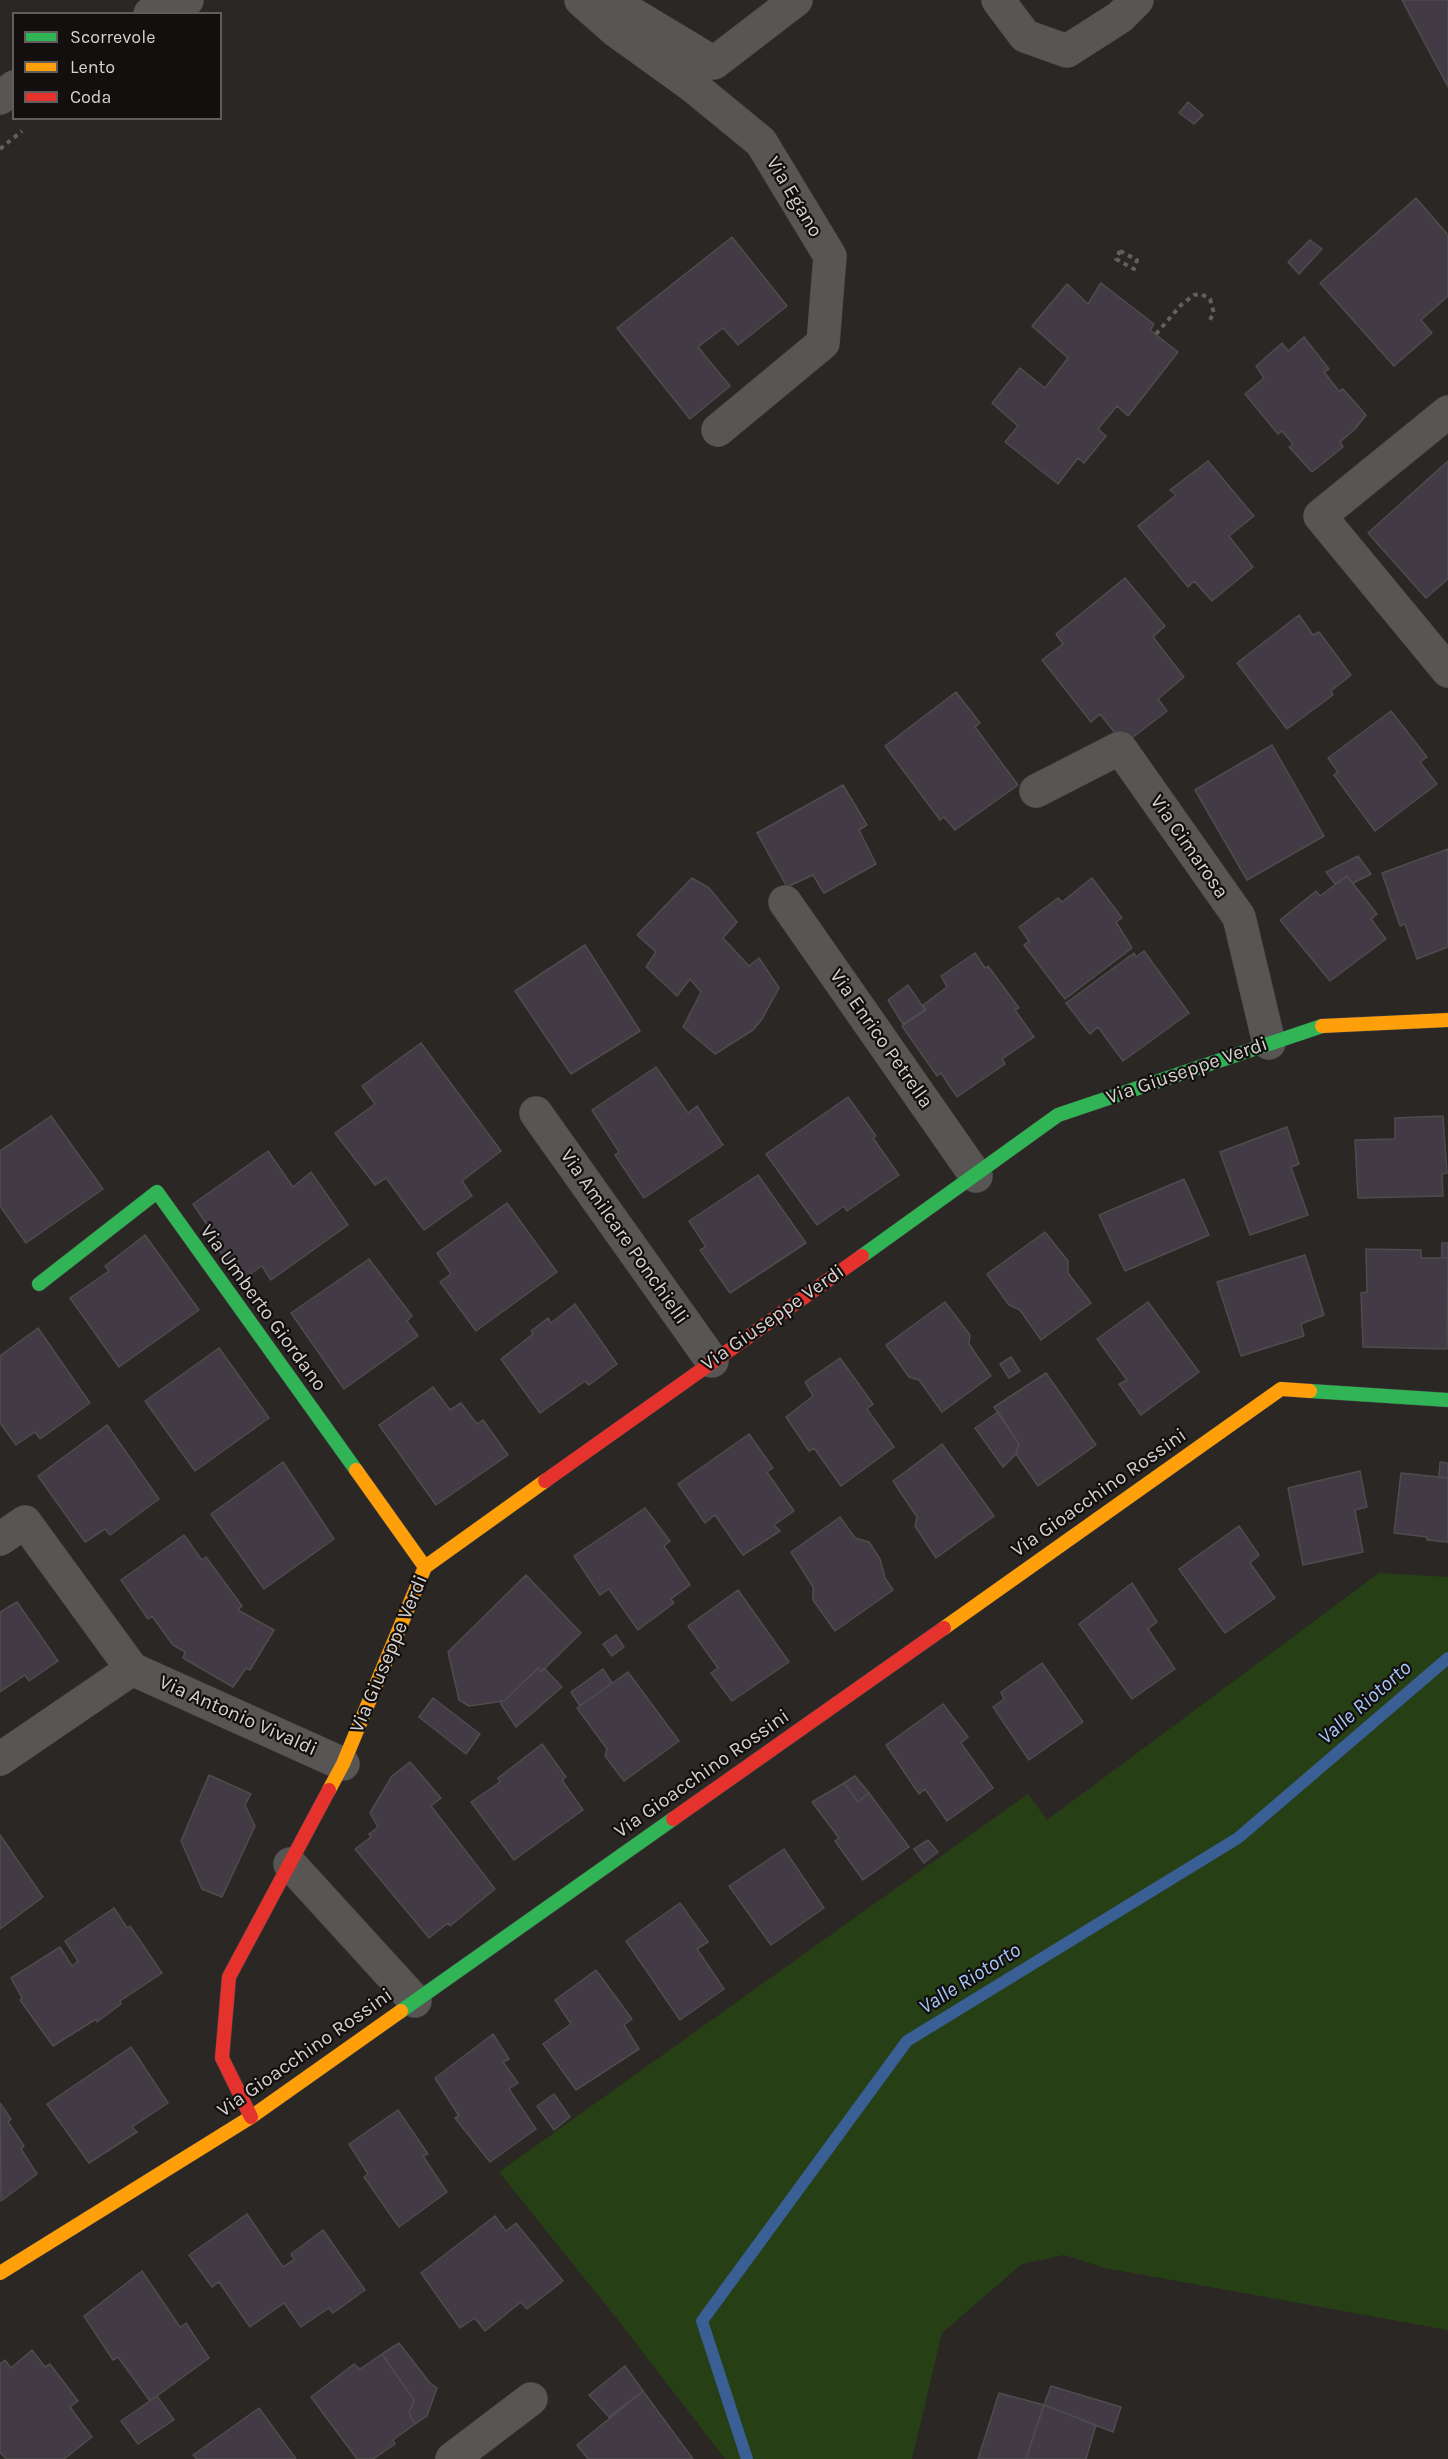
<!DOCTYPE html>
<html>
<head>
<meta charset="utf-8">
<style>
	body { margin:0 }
	#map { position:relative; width:1448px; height:2459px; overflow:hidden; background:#2a2725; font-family:Karla,sans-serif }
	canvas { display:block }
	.legend { position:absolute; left:12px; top:12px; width:210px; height:108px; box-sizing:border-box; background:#120f0e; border:2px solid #605d5c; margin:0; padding:8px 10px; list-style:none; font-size:18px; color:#d5d2d0 }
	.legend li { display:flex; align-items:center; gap:12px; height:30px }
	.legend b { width:30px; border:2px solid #605d5c }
</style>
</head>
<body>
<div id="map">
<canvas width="1448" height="2459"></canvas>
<ul class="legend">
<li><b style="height:8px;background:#30b455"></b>Scorrevole</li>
<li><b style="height:8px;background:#ff9f0a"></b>Lento</li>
<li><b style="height:8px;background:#e5322d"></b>Coda</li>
</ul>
</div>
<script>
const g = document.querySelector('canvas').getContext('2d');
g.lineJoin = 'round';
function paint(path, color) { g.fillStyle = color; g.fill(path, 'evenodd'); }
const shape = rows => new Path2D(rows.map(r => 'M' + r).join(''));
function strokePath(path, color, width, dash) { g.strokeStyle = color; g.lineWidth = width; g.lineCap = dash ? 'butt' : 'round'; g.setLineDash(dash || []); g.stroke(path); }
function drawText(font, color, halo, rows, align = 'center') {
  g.font = font + ' Karla,sans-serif'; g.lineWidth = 4.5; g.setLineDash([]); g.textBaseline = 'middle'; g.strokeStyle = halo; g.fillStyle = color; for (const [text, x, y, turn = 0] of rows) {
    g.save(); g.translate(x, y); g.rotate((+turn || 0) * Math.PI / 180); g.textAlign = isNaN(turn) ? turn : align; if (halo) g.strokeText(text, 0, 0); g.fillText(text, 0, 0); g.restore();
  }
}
paint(shape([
	[1379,1573,1448,1577,1448,2330,1105,2268,1064,2255,1022,2264,942,2333,912,2459,725,2459,618,2320,499,2172,1028,1794,1047,1820]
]), '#273f15');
strokePath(shape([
	[747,2459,702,2321,907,2041,1238,1838,1448,1658]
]), '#395f94', 12);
const building = shape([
	[1402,0,1448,0,1448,87,1402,0],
	[1188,102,1203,115,1194,124,1179,113,1188,102],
	[1416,198,1448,235,1448,296,1421,320,1432,333,1394,366,1320,283,1416,198],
	[732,237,787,306,738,345,723,328,698,347,730,386,690,419,617,328,732,237],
	[1310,240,1322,249,1299,274,1288,262,1310,240],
	[1101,283,1154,324,1150,330,1178,352,1128,416,1117,406,1098,429,1106,436,1084,463,1078,458,1058,484,1005,442,1018,426,992,403,1020,368,1045,388,1068,358,1032,326,1067,284,1088,304,1101,283],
	[1304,337,1329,369,1324,372,1339,391,1343,389,1366,415,1355,429,1340,442,1343,447,1312,472,1289,447,1293,444,1282,431,1278,434,1245,394,1264,378,1256,366,1282,343,1288,351,1304,337],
	[1208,461,1254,516,1229,536,1253,567,1212,601,1194,581,1188,587,1138,526,1176,495,1170,490,1208,461],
	[1448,461,1448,579,1426,598,1368,533,1448,461],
	[1125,578,1165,626,1153,637,1184,677,1158,699,1167,711,1124,744,1100,714,1091,722,1042,660,1063,644,1056,634,1125,578],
	[1299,615,1313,635,1319,632,1351,675,1331,691,1333,695,1287,729,1237,663,1299,615],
	[956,692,980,723,975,727,1018,785,955,830,944,817,940,820,885,746,956,692],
	[1391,711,1427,757,1420,762,1437,784,1375,831,1334,775,1338,772,1328,758,1391,711],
	[1272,745,1324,836,1247,880,1195,790,1272,745],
	[843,785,867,825,859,830,876,864,824,893,813,875,787,887,757,833,843,785],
	[1448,849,1448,947,1417,959,1405,924,1400,926,1382,873,1448,849],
	[1358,856,1371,874,1353,883,1347,876,1335,884,1326,872,1358,856],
	[1347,876,1377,914,1371,919,1386,939,1330,981,1280,920,1316,891,1320,896,1347,876],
	[692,878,709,888,737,922,723,938,749,966,759,958,779,988,762,1019,753,1030,715,1054,683,1027,701,992,690,979,677,996,646,967,656,952,637,935,692,878],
	[1092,878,1122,918,1116,922,1132,948,1065,999,1024,945,1029,941,1019,927,1058,898,1062,902,1092,878],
	[585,945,640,1031,571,1074,515,991,585,945],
	[1144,951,1189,1013,1123,1061,1098,1027,1090,1034,1066,1003,1134,953,1136,957,1144,951],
	[975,953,985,968,988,966,1019,1008,1015,1010,1034,1037,1002,1059,1005,1064,957,1097,941,1073,937,1076,902,1026,926,1010,923,1005,947,987,941,976,975,953],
	[908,985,925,1010,903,1024,888,1000,908,985],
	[421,1043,501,1151,462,1181,472,1196,424,1230,386,1178,375,1185,335,1133,375,1104,362,1086,421,1043],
	[656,1067,688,1113,697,1106,723,1145,644,1198,615,1155,619,1152,592,1110,656,1067],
	[848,1097,876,1136,873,1138,899,1175,847,1211,844,1206,817,1225,766,1154,848,1097],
	[51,1116,103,1189,26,1243,0,1206,0,1151,51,1116],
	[1443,1116,1447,1173,1442,1174,1443,1196,1358,1198,1355,1140,1395,1139,1395,1118,1443,1116],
	[1287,1127,1299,1164,1291,1167,1308,1215,1250,1235,1220,1152,1287,1127],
	[268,1151,293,1187,311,1172,348,1225,271,1280,262,1266,241,1280,210,1238,214,1235,193,1204,268,1151],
	[758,1175,806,1243,730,1293,700,1250,706,1247,689,1221,758,1175],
	[1184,1179,1209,1235,1125,1271,1099,1215,1184,1179],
	[507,1203,557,1272,476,1331,440,1282,451,1274,437,1253,507,1203],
	[1045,1232,1068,1261,1068,1273,1091,1303,1041,1340,1020,1310,1009,1305,987,1274,1045,1232],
	[145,1235,199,1310,119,1367,70,1298,109,1271,105,1266,145,1235],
	[1442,1243,1448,1243,1448,1291,1448,1258,1442,1258,1442,1243],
	[1366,1249,1421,1250,1421,1258,1448,1258,1447,1349,1363,1347,1361,1293,1367,1292,1366,1249],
	[1305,1255,1324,1315,1301,1324,1304,1336,1241,1356,1217,1282,1305,1255],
	[369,1259,412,1316,407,1321,418,1336,344,1389,291,1313,369,1259],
	[945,1302,970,1335,969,1344,991,1376,942,1412,919,1380,909,1377,886,1345,945,1302],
	[1148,1302,1199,1372,1141,1415,1119,1384,1127,1380,1097,1339,1148,1302],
	[575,1304,617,1364,589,1385,585,1381,540,1413,501,1359,533,1334,531,1331,548,1318,551,1323,575,1304],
	[38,1328,90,1403,40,1439,35,1432,16,1445,0,1423,0,1356,38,1328],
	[219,1348,269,1418,195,1471,145,1401,219,1348],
	[1011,1357,1020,1371,1009,1378,1000,1364,1011,1357],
	[840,1358,873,1404,867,1409,894,1447,841,1486,814,1448,809,1451,786,1417,813,1396,805,1382,840,1358],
	[1046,1373,1096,1445,1038,1486,1016,1454,1019,1444,994,1407,1046,1373],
	[433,1387,450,1410,461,1403,477,1424,483,1420,508,1455,436,1505,379,1425,433,1387],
	[998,1412,1019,1444,1016,1454,1003,1467,975,1428,998,1412],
	[107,1425,159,1499,110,1535,105,1529,85,1542,38,1476,107,1425],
	[749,1434,773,1468,767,1472,794,1511,774,1525,780,1531,743,1555,715,1515,705,1523,678,1484,749,1434],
	[942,1444,994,1516,936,1558,915,1526,917,1517,893,1481,942,1444],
	[283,1462,334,1539,264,1589,211,1514,283,1462],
	[1440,1462,1448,1463,1448,1478,1439,1477,1440,1462],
	[1360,1471,1367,1507,1355,1510,1363,1552,1303,1565,1288,1488,1360,1471],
	[1401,1473,1448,1478,1448,1542,1427,1540,1427,1537,1394,1533,1401,1473],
	[645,1508,670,1541,664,1546,690,1585,671,1599,674,1603,638,1630,609,1589,600,1595,574,1556,645,1508],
	[840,1517,855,1538,869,1542,880,1559,885,1578,893,1590,835,1631,813,1600,813,1587,791,1552,840,1517],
	[1239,1526,1259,1555,1250,1563,1275,1598,1225,1633,1179,1569,1239,1526],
	[184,1535,202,1560,206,1557,242,1606,238,1610,274,1630,250,1670,246,1668,233,1687,183,1658,185,1652,173,1645,152,1616,148,1619,121,1580,184,1535],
	[526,1575,581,1633,541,1672,538,1668,504,1701,469,1706,459,1700,448,1652,526,1575],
	[1132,1583,1157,1622,1148,1629,1175,1669,1132,1699,1079,1624,1132,1583],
	[738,1590,789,1662,732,1701,711,1673,718,1668,688,1626,738,1590],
	[17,1602,58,1661,29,1681,25,1675,0,1692,0,1612,17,1602],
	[616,1635,624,1647,612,1656,603,1644,616,1635],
	[1042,1663,1083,1722,1029,1760,993,1707,1004,1699,1001,1692,1042,1663],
	[538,1668,541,1672,544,1668,562,1687,516,1727,499,1701,504,1701,538,1668],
	[603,1669,612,1683,580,1706,571,1692,603,1669],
	[628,1672,679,1741,624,1781,605,1756,607,1749,577,1708,628,1672],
	[433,1698,480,1734,466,1754,419,1717,433,1698],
	[943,1704,968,1737,961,1743,993,1788,947,1821,925,1789,919,1794,886,1745,943,1704],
	[542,1744,566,1777,562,1780,583,1810,514,1860,471,1802,500,1782,498,1778,542,1744],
	[410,1762,441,1798,431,1806,495,1889,450,1926,448,1923,429,1938,355,1849,371,1837,369,1834,378,1827,370,1813,392,1776,410,1762],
	[209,1775,251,1794,245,1805,255,1826,222,1897,202,1889,181,1841,209,1775],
	[855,1776,869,1793,858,1802,844,1783,855,1776],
	[844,1783,858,1802,869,1793,909,1847,863,1880,835,1841,839,1838,812,1802,844,1783],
	[0,1835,43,1897,0,1929,0,1835],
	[928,1840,938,1852,924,1863,914,1849,928,1840],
	[784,1849,824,1908,771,1945,729,1886,784,1849],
	[680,1903,708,1942,697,1949,724,1989,680,2020,626,1941,680,1903],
	[114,1908,127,1928,130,1926,162,1973,120,2001,121,2004,97,2022,96,2019,53,2046,20,2000,22,1998,11,1978,60,1947,72,1966,78,1961,65,1941,114,1908],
	[596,1970,632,2019,624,2025,639,2049,576,2090,543,2044,571,2024,555,2000,596,1970],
	[493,2034,509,2059,503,2062,518,2083,509,2089,536,2129,490,2162,455,2118,459,2116,435,2078,493,2034],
	[131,2047,168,2103,132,2127,137,2132,89,2163,47,2104,131,2047],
	[554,2094,570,2117,554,2130,537,2106,554,2094],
	[0,2103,11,2119,8,2122,24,2146,21,2149,37,2174,1,2201,0,2103],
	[398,2110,428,2154,423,2156,447,2192,399,2227,364,2177,368,2174,349,2144,398,2110],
	[247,2214,283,2267,294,2260,291,2254,323,2230,365,2290,333,2313,329,2308,301,2327,284,2303,250,2327,219,2282,212,2287,189,2255,247,2214],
	[495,2216,506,2231,516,2223,563,2281,527,2309,521,2302,485,2331,475,2318,460,2328,421,2273,495,2216],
	[142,2271,180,2327,186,2323,209,2358,150,2401,118,2357,113,2360,84,2316,142,2271],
	[399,2343,430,2383,437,2388,427,2416,415,2424,409,2413,414,2400,382,2354,399,2343],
	[32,2350,45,2367,50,2364,78,2401,70,2407,92,2437,64,2459,6,2459,0,2452,0,2364,5,2360,11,2368,32,2350],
	[382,2354,414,2400,409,2413,415,2424,393,2440,395,2444,373,2459,357,2459,311,2397,354,2364,360,2369,382,2354],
	[625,2366,643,2391,609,2417,589,2395,625,2366],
	[1051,2386,1121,2407,1113,2432,1044,2405,1051,2386],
	[643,2391,693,2459,588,2459,577,2445,643,2391],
	[999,2393,1044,2405,1026,2459,978,2459,999,2393],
	[157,2396,174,2420,138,2444,121,2421,157,2396],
	[1044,2405,1096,2425,1086,2459,1026,2459,1044,2405],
	[259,2408,296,2459,197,2459,193,2455,259,2408]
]);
paint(building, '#423b45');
strokePath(building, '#4e4c4d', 1.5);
const street = shape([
	[581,0,615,30,694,87,761,142,830,256,823,343,718,430],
	[998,0,1025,36,1067,51,1120,17,1137,0],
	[587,5,611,1,714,63,796,0],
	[150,14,181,5,187,0],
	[0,98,14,87],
	[1448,412,1320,516,1448,671],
	[1036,791,1120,748,1239,917,1269,1043],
	[785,902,976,1176],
	[536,1113,712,1361],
	[0,1539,25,1522,132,1669,343,1764],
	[0,1759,132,1669],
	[290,1864,415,2001],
	[452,2459,531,2399]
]);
const fast = shape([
	[862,1256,1058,1115,1322,1026],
	[39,1284,157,1192,356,1470],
	[1310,1391,1448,1400],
	[401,2011,673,1819]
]);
const slow = shape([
	[1322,1026,1448,1020],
	[356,1470,425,1567],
	[944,1628,1281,1389,1310,1391],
	[329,1790,343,1764,425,1567,545,1481],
	[0,2273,251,2117,401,2011]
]);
const jam = shape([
	[545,1481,862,1256],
	[673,1819,944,1628],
	[251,2117,222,2058,229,1977,329,1790]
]);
strokePath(street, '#454241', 34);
strokePath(fast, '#454241', 15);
strokePath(slow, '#454241', 15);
strokePath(jam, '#454241', 15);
strokePath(shape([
	[0,149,22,131],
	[1120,251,1137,260,1134,269,1116,259,1120,251],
	[1156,334,1181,305,1194,295,1201,294,1210,299,1214,313,1209,321]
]), '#62605f', 4, [4.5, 4.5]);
strokePath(street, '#585655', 33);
strokePath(fast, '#30b455', 14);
strokePath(slow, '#ff9f0a', 14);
strokePath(jam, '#e5322d', 14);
drawText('20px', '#d5d2d0', '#120f0e', [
	["Via Egano",794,197,59],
	["Via Cimarosa",1189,847,55],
	["Via Enrico Petrella",881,1039,55],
	["Via Giuseppe Verdi",1187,1071,-19],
	["Via Amilcare Ponchielli",624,1237,55],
	["Via Umberto Giordano",263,1308,54],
	["Via Giuseppe Verdi",773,1318,-35],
	["Via Gioacchino Rossini",1099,1493,-35],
	["Via Giuseppe Verdi",389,1654,-67],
	["Via Antonio Vivaldi",238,1716,24],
	["Via Gioacchino Rossini",702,1774,-35],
	["Via Gioacchino Rossini",305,2053,-35]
]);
drawText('italic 21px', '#a5c8fb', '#120f0e', [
	["Valle Riotorto",1365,1703,-41],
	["Valle Riotorto",970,1979,-32]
]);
</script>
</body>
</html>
